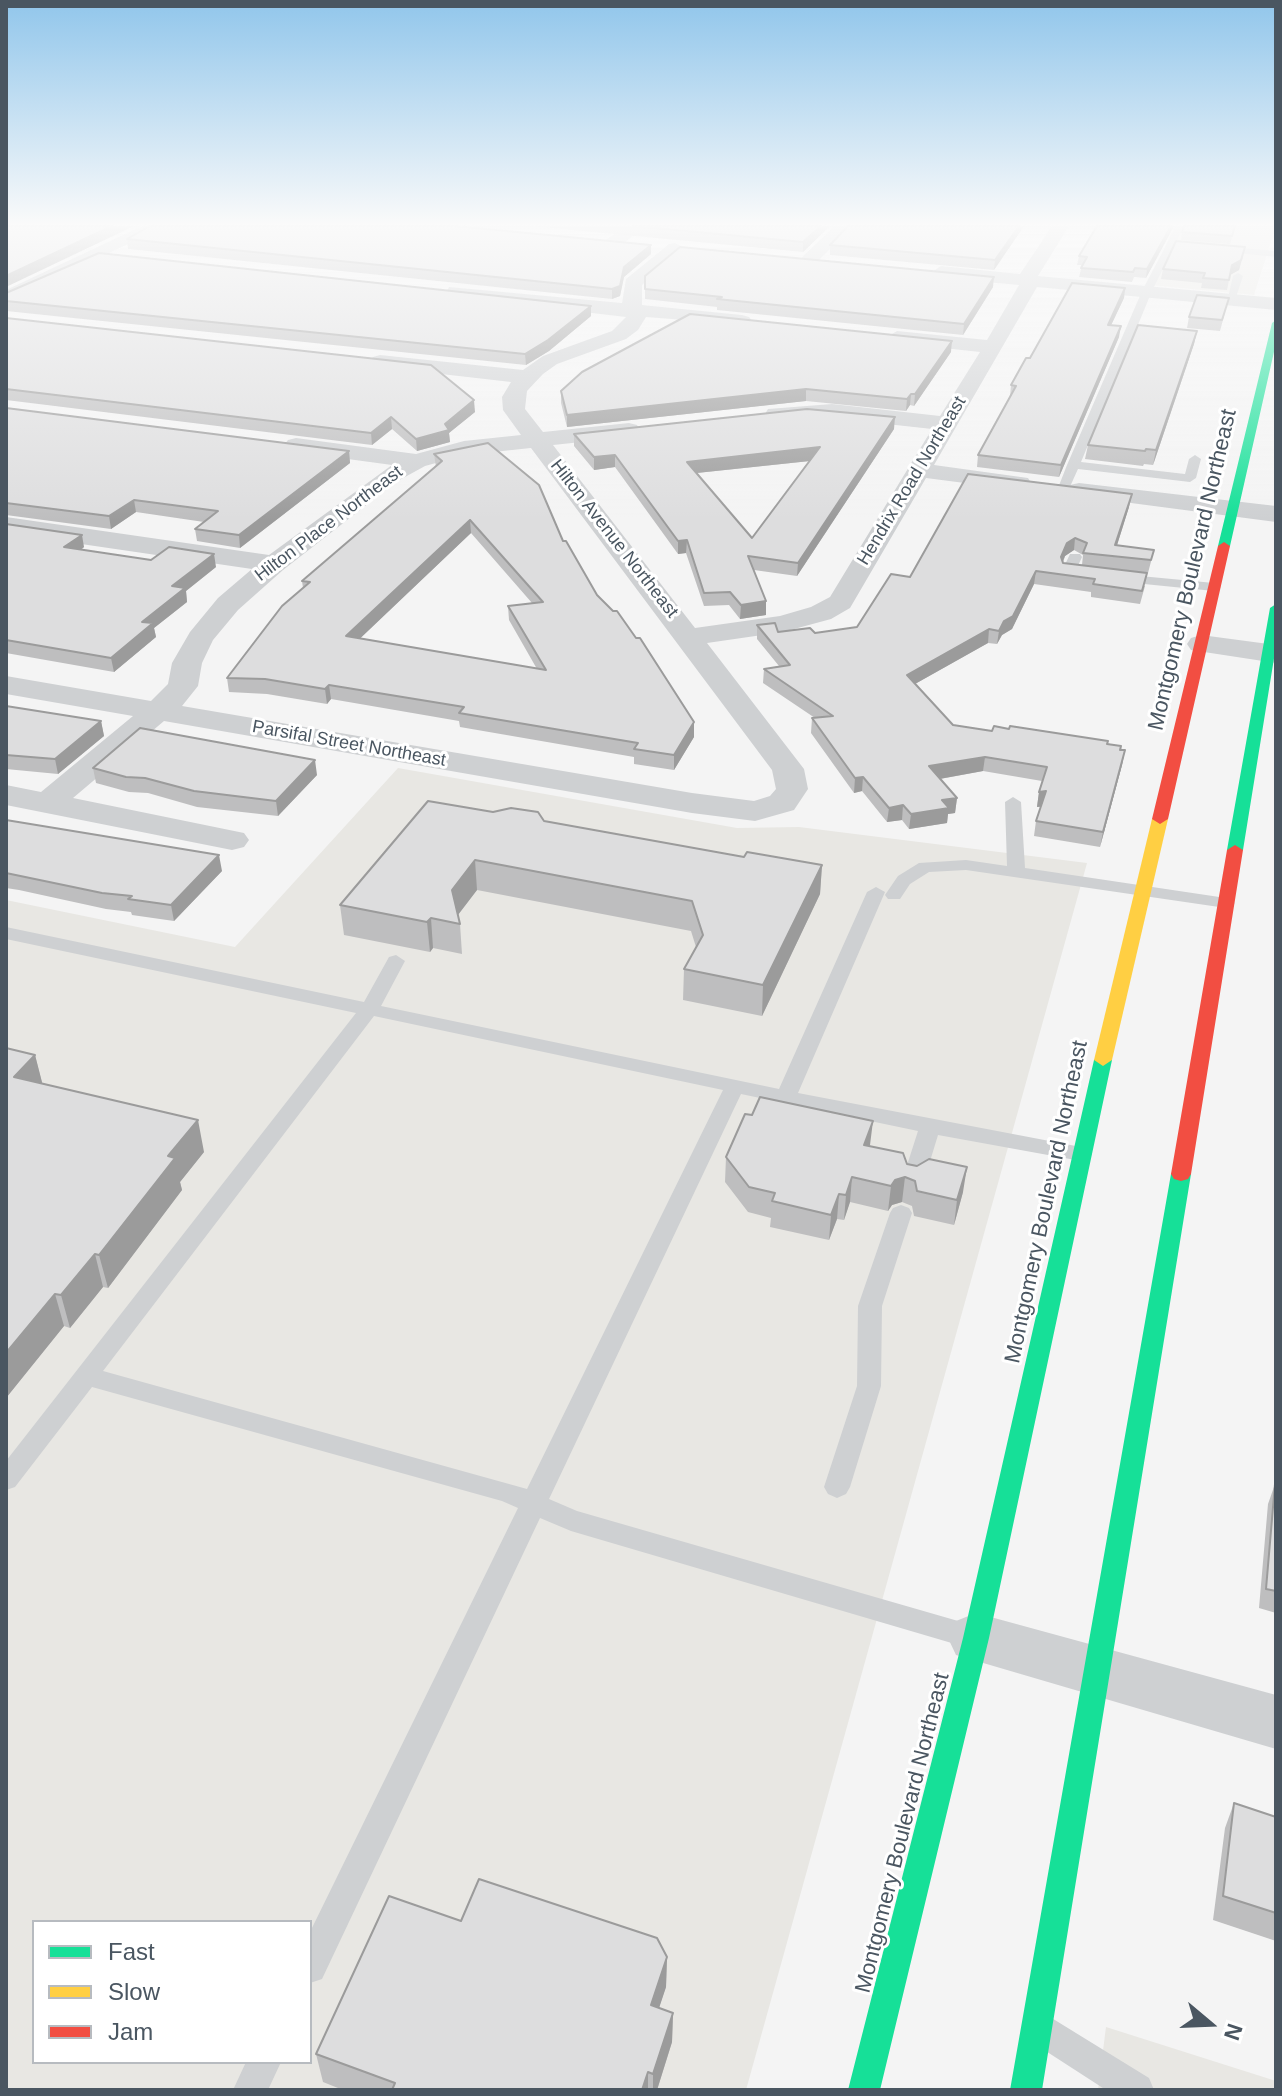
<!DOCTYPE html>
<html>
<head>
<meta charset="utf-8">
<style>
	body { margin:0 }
	#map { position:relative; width:1282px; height:2096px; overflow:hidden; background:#f4f4f4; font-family:Helvetica,sans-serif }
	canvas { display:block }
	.frame { position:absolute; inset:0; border:8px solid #4a5661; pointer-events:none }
	.legend { position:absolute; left:32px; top:1920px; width:280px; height:144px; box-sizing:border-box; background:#fff; border:2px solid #b7bbc0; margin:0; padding:10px 14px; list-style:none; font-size:24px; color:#4a5661 }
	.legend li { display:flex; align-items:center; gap:16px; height:40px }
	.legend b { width:40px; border:2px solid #b7bbc0 }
	.north { position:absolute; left:1170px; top:1984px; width:80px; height:80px; -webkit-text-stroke:6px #fff; paint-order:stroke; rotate:109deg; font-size:22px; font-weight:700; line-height:32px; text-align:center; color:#4a5661 }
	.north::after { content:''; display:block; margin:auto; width:28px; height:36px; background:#4a5661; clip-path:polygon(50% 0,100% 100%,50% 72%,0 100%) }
</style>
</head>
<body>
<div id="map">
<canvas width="1282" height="2096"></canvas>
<div class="frame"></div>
<ul class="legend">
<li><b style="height:10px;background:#16e098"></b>Fast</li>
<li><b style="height:10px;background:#ffcf43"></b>Slow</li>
<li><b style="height:10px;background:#f24e42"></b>Jam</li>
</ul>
<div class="north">N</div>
</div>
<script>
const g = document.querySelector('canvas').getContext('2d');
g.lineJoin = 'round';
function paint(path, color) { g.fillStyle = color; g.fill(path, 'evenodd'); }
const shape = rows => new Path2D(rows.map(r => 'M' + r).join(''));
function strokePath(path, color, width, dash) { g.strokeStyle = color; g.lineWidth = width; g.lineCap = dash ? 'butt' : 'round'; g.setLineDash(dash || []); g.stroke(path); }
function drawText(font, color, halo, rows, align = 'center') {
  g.font = font + ' Helvetica,sans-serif'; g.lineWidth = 6; g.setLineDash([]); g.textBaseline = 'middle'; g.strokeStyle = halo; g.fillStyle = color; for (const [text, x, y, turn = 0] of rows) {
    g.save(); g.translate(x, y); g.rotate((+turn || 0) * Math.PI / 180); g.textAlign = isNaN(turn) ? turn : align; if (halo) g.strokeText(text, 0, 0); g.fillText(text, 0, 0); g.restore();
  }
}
paint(shape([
	[1174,226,1276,226,1254,295,1149,285],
	[398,768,737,828,799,827,1087,863,746,2090,6,2090,6,900,235,947],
	[34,1922,310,1922,310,2062,34,2062],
	[1106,2027,1276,2081,1276,2090,1098,2090]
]), '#e8e7e3');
paint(shape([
	[1176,226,1184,226,1152,291,1081,462,1185,474,1189,459,1195,455,1201,459,1196,478,1190,482,1078,469,1068,491,1060,491,1058,488,1067,465,1142,291,1176,226],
	[1220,246,1276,251,1276,257,1217,251,1220,246],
	[1238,273,1243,276,1235,300,1227,302,1233,276,1238,273],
	[1070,554,1080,554,1082,557,1077,568,1092,571,1092,577,1064,574,1062,571,1070,554],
	[1119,574,1214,583,1221,587,1214,591,1114,581,1112,578,1119,574],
	[1013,797,1021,802,1025,868,1226,898,1235,903,1226,908,966,870,929,872,910,884,900,899,888,899,885,895,898,876,919,863,966,860,1007,866,1005,802,1013,797],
	[876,887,885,892,798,1093,1081,1147,1089,1149,1092,1154,1089,1159,1081,1161,938,1135,924,1181,921,1186,913,1188,905,1186,902,1181,918,1131,741,1094,549,1499,577,1511,972,1625,982,1628,986,1637,982,1646,972,1649,571,1531,540,1518,322,1979,310,1983,310,1932,518,1508,502,1501,92,1387,15,1487,6,1490,6,1461,356,1013,6,939,6,927,364,1002,389,957,396,955,405,961,381,1006,779,1089,867,892,876,887],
	[374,1016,723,1090,527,1489,103,1371,374,1016],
	[901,1205,909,1208,912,1213,882,1306,881,1386,850,1487,846,1494,837,1498,828,1494,824,1487,857,1386,858,1306,890,1213,893,1208,901,1205],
	[1050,2017,1149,2078,1154,2090,1106,2090,1038,2046,1033,2034,1038,2022,1050,2017],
	[246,2062,281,2062,268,2090,233,2090,246,2062]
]), '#ced0d2');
paint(shape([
	[142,226,165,226,6,303,6,290,142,226],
	[625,226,645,226,619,247,607,247,604,243,607,239,625,226],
	[835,226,853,226,815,264,803,264,800,260,803,256,835,226],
	[1052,226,1069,226,1038,276,1276,298,1276,310,1037,287,934,465,1028,478,1031,483,1028,488,1019,490,926,478,850,608,831,619,783,632,707,643,804,769,808,789,794,810,755,821,692,813,164,721,73,798,244,833,249,840,244,847,232,850,6,805,6,785,41,792,133,716,6,694,6,676,151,701,168,684,172,663,190,632,218,598,252,569,6,533,6,517,269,555,392,465,296,452,288,450,284,445,288,440,296,438,416,454,464,441,521,435,503,410,502,397,511,382,380,367,370,361,373,357,380,355,523,370,543,356,612,331,626,317,456,297,447,291,449,287,622,303,626,279,669,244,675,243,684,248,642,285,642,305,742,315,749,317,752,321,749,325,646,317,638,330,626,339,557,364,543,374,527,391,525,409,543,432,629,423,637,425,640,430,637,435,629,437,553,445,695,628,780,616,811,607,830,597,932,429,832,418,776,421,768,419,765,414,768,409,832,404,940,416,980,352,897,343,887,337,897,331,987,340,1019,285,941,278,932,272,941,266,1020,274,1052,226],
	[531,448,772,770,776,789,770,796,754,801,692,793,182,706,198,686,202,663,213,640,238,610,283,570,396,482,425,466,465,455,531,448],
	[1079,483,1276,506,1276,522,1070,495,1067,490,1070,485,1079,483],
	[1201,635,1276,645,1276,663,1191,650,1187,644,1191,638,1201,635],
	[976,1613,1276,1695,1276,1749,956,1655,948,1638,956,1621,976,1613]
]), '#ced0d2');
paint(shape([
	[1276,320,1276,343,1230,546,1224,550,1218,546,1272,323,1276,320],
	[1276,604,1276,646,1243,850,1235,855,1227,850,1270,608,1276,604],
	[1103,1054,1112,1060,989,1638,880,2090,848,2090,963,1638,1094,1060,1103,1054],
	[1181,1167,1188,1169,1191,1174,1042,2090,1010,2090,1171,1174,1174,1169,1181,1167]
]), '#16e098');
paint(shape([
	[1160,814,1168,819,1112,1060,1103,1066,1094,1060,1152,819,1160,814]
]), '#ffcf43');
paint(shape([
	[1224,542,1230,546,1168,819,1160,824,1152,819,1218,546,1224,542],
	[1235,845,1243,850,1191,1174,1188,1179,1181,1181,1174,1179,1171,1174,1227,850,1235,845]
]), '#f24e42');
paint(shape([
	[531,226,830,226,803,252],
	[1024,226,994,270,830,255,830,245],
	[1174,226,1146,278,1134,277,1132,282,1079,277,1082,265,1077,265,1079,256],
	[1235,226,1230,244,1181,240,1182,232],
	[127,239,651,245,651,254,624,277,620,296,612,299,128,249],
	[1243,257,1239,270,1230,275,1227,290,1201,288,1202,283,1161,279,1163,269],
	[645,276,993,287,963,335,717,310,717,307,645,299],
	[1125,288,1124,298,1111,325,1119,337,1059,477,977,467,978,455,1010,397,1011,385,1030,358],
	[6,293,591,306,591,316,549,351,526,365,6,311],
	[1229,298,1220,331,1187,328,1189,317],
	[6,318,475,412,449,433,450,442,417,451,392,429,372,445,6,400],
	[1197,331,1194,344,1153,465,1144,464,1143,466,1085,459,1088,445],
	[951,352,914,406,910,405,906,411,806,401,567,427,561,403,561,391],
	[6,408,349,451,350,463,240,548,197,541,195,529,204,522,136,512,111,529,6,515],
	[894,429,797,576,754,570,766,615,740,619,729,605,704,606,686,553,678,554,615,467,594,470,574,446,574,434],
	[810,461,752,538,697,473],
	[434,454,563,541,597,595,694,737,674,770,634,764,634,757,460,727,459,721,331,699,327,704,267,694,229,692,227,678,303,588,302,581,436,467],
	[471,533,532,603,508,606,509,620,537,669,360,638],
	[1129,507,1117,545,1154,550,1148,573,1117,569,1145,586,1140,604,1091,597,1091,592,1034,584,1012,629,1002,635,997,644,988,643,915,684,953,725,992,731,1108,744,1125,750,1122,765,1100,847,1034,836,1036,821,1041,807,1037,807,1039,792,1042,781,983,771,940,779,957,798,955,813,948,814,947,823,909,829,902,820,887,822,862,791,854,793,811,733,812,718,815,718,763,683,764,669,779,666,757,639,757,625,778,632,815,633,857,627,910,577],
	[1074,550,1083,555,1082,565,1063,563,1065,556],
	[6,524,84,547,81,550,151,560,216,567,186,591,187,602,154,628,156,637,114,672,6,653],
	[6,706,101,721,104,736,58,774,6,769],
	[93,768,317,775,278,816,197,807,148,793,129,792,96,783],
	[6,820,222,871,174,921,132,915,131,912,106,909,19,890,6,888],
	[544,821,744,857,822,865,820,894,762,1016,683,1000,684,969,696,947,691,931,477,890,458,915,460,924,462,954,433,948,430,952,344,935,340,905],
	[6,1048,35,1055,42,1083,204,1152,180,1182,182,1190,108,1288,103,1287,70,1328,64,1326,6,1398],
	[870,1146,963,1192,954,1225,914,1216,912,1206,902,1202,892,1205,888,1211,850,1202,844,1220,837,1219,829,1240,770,1227,771,1218,748,1212,725,1182,726,1157],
	[1275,1484,1276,1484,1276,1613,1259,1608,1268,1504],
	[1234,1803,1276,1817,1276,1941,1213,1920,1225,1828],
	[461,1921,667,1957,666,1987,659,2008,673,2013,672,2042,657,2090,343,2090,323,2082,316,2054]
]), '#bebebf');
paint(shape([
	[112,226,134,226,6,287,6,276],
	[821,226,830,226,803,252,803,242],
	[1019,226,1024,226,994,270,995,260],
	[1171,226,1174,226,1146,278,1147,269],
	[651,245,651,254,624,277,620,296,612,299,612,289,624,267],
	[1245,247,1239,270,1230,275,1227,290,1232,265],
	[994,277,993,287,963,335,964,324],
	[1125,288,1124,298,1106,336,1108,325],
	[591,306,591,316,549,351,526,365,525,354],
	[1121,326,1119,337,1059,477,1061,465],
	[1197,331,1194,344,1153,465,1156,450],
	[952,341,951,352,914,406,915,394],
	[806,389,806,401,567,427,567,415],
	[911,394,910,405,906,411,907,399],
	[474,400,475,412,449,433,450,442,417,451,416,439,445,424],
	[391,417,392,429,372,445,371,433],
	[895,417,894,429,797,576,798,563],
	[820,447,819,460,687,474,687,462],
	[349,451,350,463,240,548,239,535],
	[615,455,615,467,594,470,594,457],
	[1132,494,1129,507,1113,558,1115,545],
	[134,500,136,512,111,529,109,516],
	[470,520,471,533,348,650,346,636],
	[82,535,84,547,66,560,64,547],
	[1075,538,1074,550,1065,556,1059,570,1061,557,1067,543],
	[687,540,686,553,678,554,678,541],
	[214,554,216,567,186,591,187,602,154,628,156,637,114,672,111,658,172,586],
	[1036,571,1034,584,1012,629,1002,635,997,644,999,631,1004,621],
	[766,601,766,615,740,619,741,605],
	[989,629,988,643,906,689,907,675],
	[329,685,331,699,327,704,325,689],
	[101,721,104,736,58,774,55,759],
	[694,722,694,737,674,770,674,755],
	[1125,750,1122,765,1100,847,1103,832],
	[985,757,983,771,928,781,929,766],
	[315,760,317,775,278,816,276,801],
	[863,777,862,791,854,793,855,778],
	[1046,791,1044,806,1037,807,1039,792],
	[957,798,955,813,948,814,947,823,909,829,911,814,942,800],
	[903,805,902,820,887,822,889,808],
	[219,855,222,871,174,921,171,905],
	[475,860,477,890,454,920,452,890],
	[822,865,820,894,762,1016,763,985],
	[431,918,433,948,430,952,427,922],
	[35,1055,43,1086,14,1077],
	[198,1120,204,1152,180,1182,182,1190,108,1288,99,1255,168,1156],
	[873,1121,870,1145,861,1170,864,1145],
	[967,1167,963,1192,954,1225,957,1200],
	[852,1177,850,1202,844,1220,846,1195],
	[905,1177,902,1202,892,1205,888,1211,891,1186,895,1180],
	[839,1194,837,1219,829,1240,831,1215],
	[95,1254,103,1287,70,1328,61,1295],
	[55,1294,64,1326,6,1398,6,1353],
	[667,1957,666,1987,650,2035,651,2005],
	[673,2013,672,2042,657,2090,653,2090,653,2074],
	[648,2072,648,2090,642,2090]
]), '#9b9b9b');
const building = shape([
	[6,226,112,226,6,276,6,226],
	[150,226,455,226,651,245,624,267,620,286,612,289,127,239,150,226],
	[633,226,821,226,803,242,633,226],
	[848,226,1019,226,995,260,830,245,848,226],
	[1097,226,1171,226,1147,269,1135,268,1133,272,1081,268,1087,257,1079,256,1097,226],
	[1184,226,1235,226,1232,236,1182,232,1184,226],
	[1176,241,1245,247,1241,260,1232,265,1229,280,1203,278,1205,273,1163,269,1176,241],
	[680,247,994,277,964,324,717,299,722,297,645,289,645,276,680,247],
	[99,253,591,306,548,340,525,354,6,301,6,293,99,253],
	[1072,283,1125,288,1108,325,1121,326,1061,465,978,455,1016,386,1011,385,1026,358,1030,358,1072,283],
	[1197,295,1229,298,1222,320,1189,317,1197,295],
	[690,314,952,341,915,394,911,394,907,399,806,389,567,415,561,391,582,372,690,314],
	[6,318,431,365,474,400,445,424,449,430,416,439,391,417,371,433,6,389,6,318],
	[1138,325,1197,331,1156,450,1146,449,1145,451,1088,445,1138,325],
	[6,408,349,451,239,535,195,529,218,511,134,500,109,516,6,503,6,408],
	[807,409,895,417,798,563,748,556,766,601,741,605,730,592,704,593,687,540,678,541,615,455,594,457,574,434,807,409],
	[820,447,752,538,687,462,820,447],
	[488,443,539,485,563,541,566,541,597,595,613,611,617,611,636,638,640,638,694,722,674,755,634,749,638,743,459,713,464,707,329,685,325,689,265,679,227,678,282,606,310,582,302,581,442,461,434,454,488,443],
	[470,520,543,602,508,606,546,670,346,636,470,520],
	[968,474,1132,494,1115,545,1154,550,1151,560,1083,553,1087,543,1075,538,1067,543,1061,557,1063,563,1147,573,1142,591,1093,584,1095,579,1036,571,1013,616,1004,621,999,631,989,629,907,675,953,725,992,731,994,726,1009,729,1010,726,1108,741,1107,744,1121,746,1120,750,1125,750,1103,832,1036,821,1046,791,1039,792,1047,767,985,757,929,766,957,798,942,800,949,808,911,814,903,805,889,808,863,777,855,778,812,718,833,716,764,669,790,665,757,625,775,623,778,632,810,628,815,633,857,627,891,574,910,577,968,474],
	[6,524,82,535,64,547,151,560,169,547,214,554,172,586,185,588,142,622,153,623,111,658,6,640,6,524],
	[6,706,101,721,55,759,6,755,6,706],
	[140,728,315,760,276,801,194,791,145,778,126,777,93,768,140,728],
	[428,801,493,812,511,808,538,812,544,821,744,857,747,852,822,865,763,985,684,969,703,935,692,901,475,860,452,890,460,924,431,918,427,922,340,905,428,801],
	[6,820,219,855,171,905,128,899,132,896,102,893,6,873,6,820],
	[6,1048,35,1055,14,1077,198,1120,168,1156,175,1158,99,1255,95,1254,61,1295,55,1294,6,1353,6,1048],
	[760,1097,873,1121,864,1145,903,1153,907,1164,917,1166,929,1159,967,1167,957,1200,917,1191,915,1181,905,1177,895,1180,891,1186,852,1177,846,1195,839,1194,831,1215,772,1201,775,1193,749,1187,726,1157,745,1114,752,1115,760,1097],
	[1275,1484,1276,1484,1276,1591,1266,1589,1275,1484],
	[1234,1803,1276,1817,1276,1913,1223,1896,1234,1803],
	[479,1879,657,1938,667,1957,651,2005,673,2013,653,2074,648,2072,642,2090,392,2090,395,2083,316,2054,389,1896,461,1921,479,1879]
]);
paint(building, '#ddddde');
strokePath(building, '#9b9b9b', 2);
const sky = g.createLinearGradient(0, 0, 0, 520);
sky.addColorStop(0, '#91c6eb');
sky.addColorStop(0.43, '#fafafa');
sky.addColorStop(1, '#fafafa00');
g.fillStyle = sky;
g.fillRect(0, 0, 1282, 520);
drawText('18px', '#4a5661', '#fff', [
	["Hendrix Road Northeast",912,481,-59],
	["Hilton Place Northeast",329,524,-37],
	["Hilton Avenue Northeast",614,539,52],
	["Parsifal Street Northeast",349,744,10]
]);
drawText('22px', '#4a5661', '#fff', [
	["Montgomery Boulevard Northeast",1193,570,-77],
	["Montgomery Boulevard Northeast",1047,1202,-78],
	["Montgomery Boulevard Northeast",903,1833,-76]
]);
</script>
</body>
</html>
